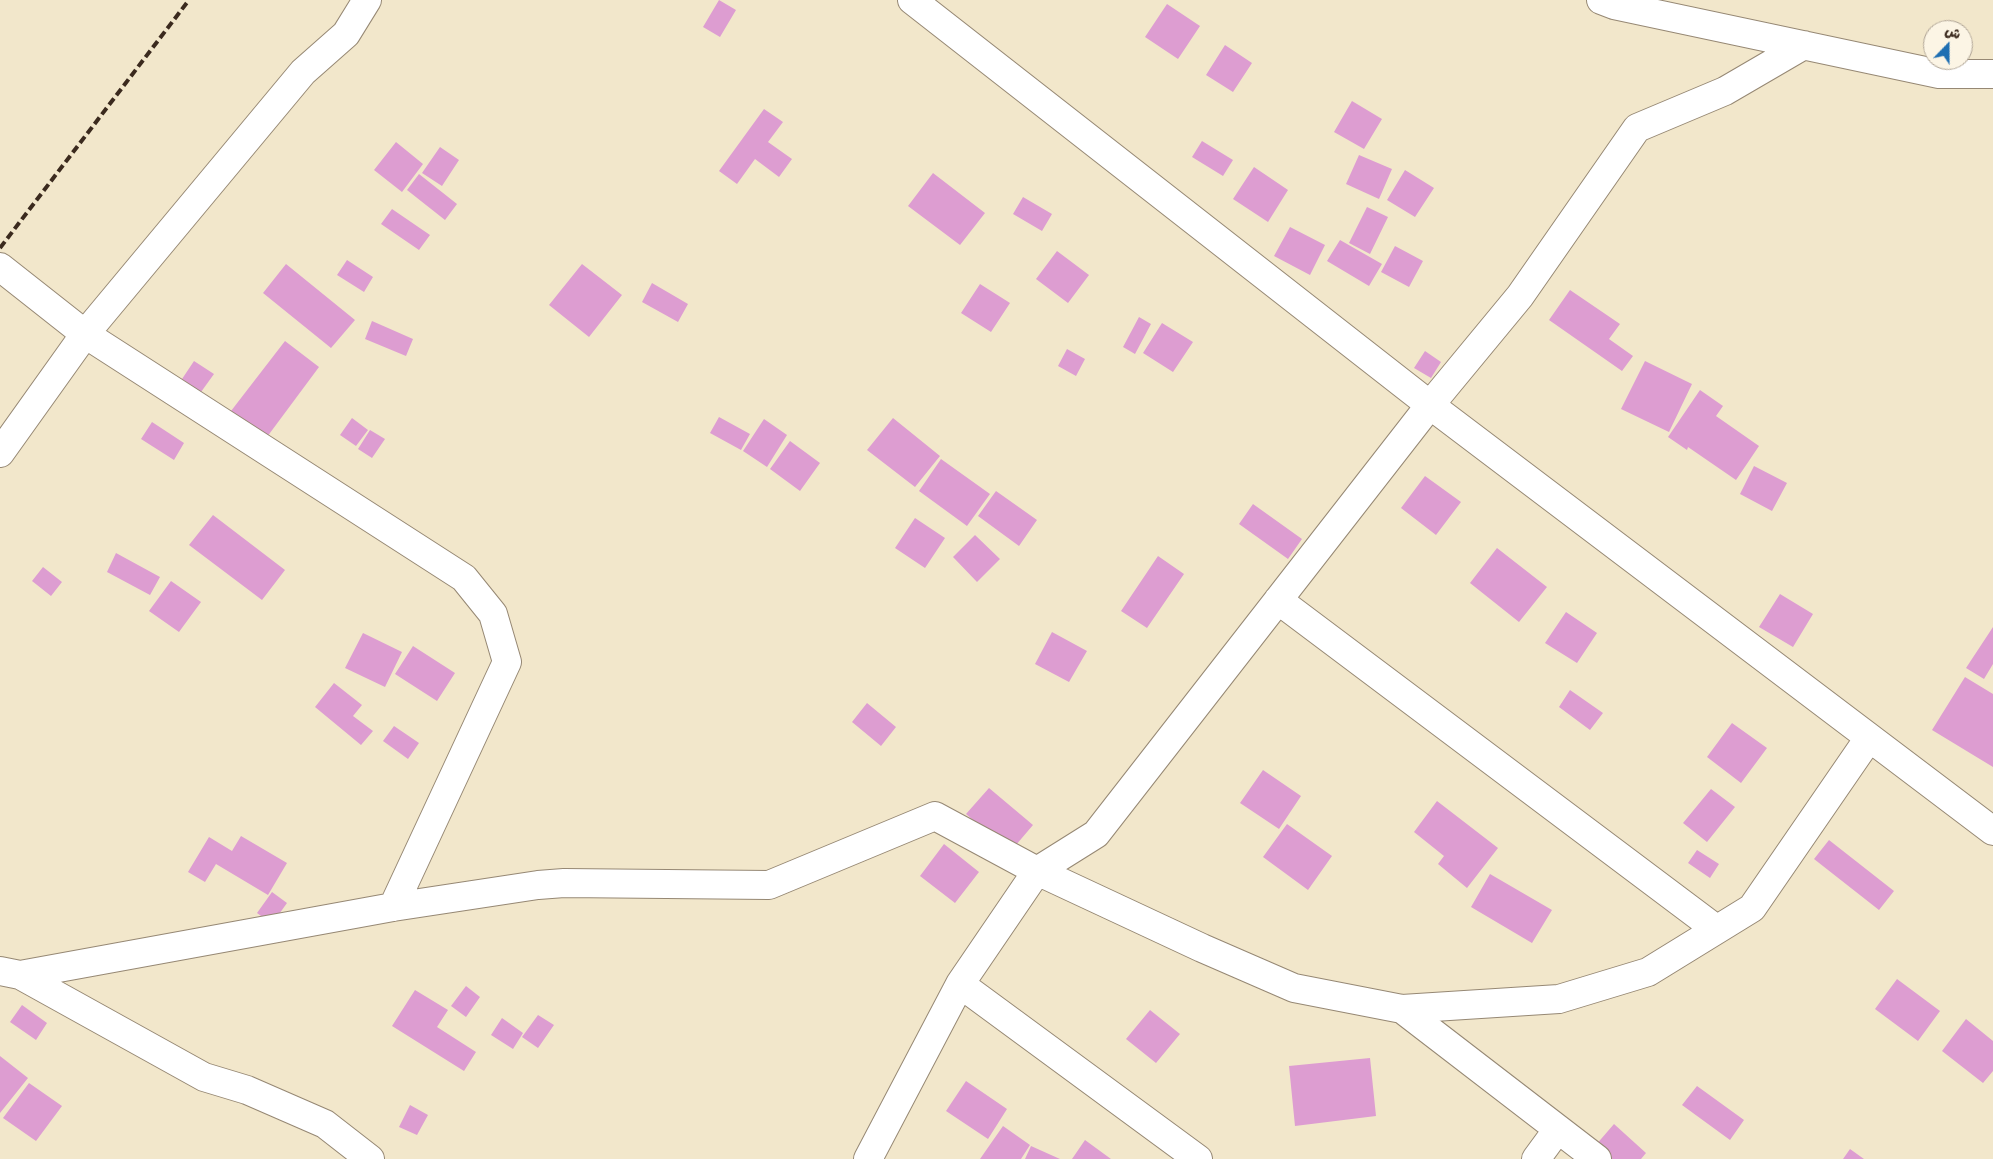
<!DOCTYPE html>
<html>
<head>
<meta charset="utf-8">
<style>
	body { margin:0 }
	#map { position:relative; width:1993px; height:1159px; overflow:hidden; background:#f2e7cb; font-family:Delius,"Playpen Sans Arabic",sans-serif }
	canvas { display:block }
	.north { position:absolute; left:1923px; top:20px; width:50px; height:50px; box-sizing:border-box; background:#fcf5e5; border:1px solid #afa495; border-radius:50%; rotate:22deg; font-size:14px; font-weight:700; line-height:20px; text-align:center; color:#3b2a1e }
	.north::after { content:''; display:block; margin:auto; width:18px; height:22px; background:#1f6fb2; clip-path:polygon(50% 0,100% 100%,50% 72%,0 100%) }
</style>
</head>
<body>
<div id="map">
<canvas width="1993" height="1159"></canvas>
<div class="north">ش</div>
</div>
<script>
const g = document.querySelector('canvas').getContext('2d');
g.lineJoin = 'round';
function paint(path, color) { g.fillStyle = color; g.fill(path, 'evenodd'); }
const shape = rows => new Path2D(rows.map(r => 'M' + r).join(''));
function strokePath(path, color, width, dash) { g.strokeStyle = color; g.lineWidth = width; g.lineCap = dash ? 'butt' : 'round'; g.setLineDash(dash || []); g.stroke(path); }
paint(shape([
	[719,0,736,10,720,37,703,27],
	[1167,4,1200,26,1178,59,1145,37],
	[1225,45,1252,63,1233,92,1206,75],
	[1352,101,1382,119,1364,149,1334,132],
	[764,109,783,122,768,142,792,159,779,177,755,159,737,184,719,171],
	[1202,141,1233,160,1223,176,1192,157],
	[396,142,423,164,402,192,374,170],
	[440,147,459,160,442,186,422,173],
	[1359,155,1392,169,1379,199,1346,184],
	[1254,167,1288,190,1268,222,1233,199],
	[1405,170,1434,188,1415,217,1387,200],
	[933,173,985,213,960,245,908,206],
	[419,174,457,204,445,220,407,190],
	[1023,197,1052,214,1042,231,1013,214],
	[1367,207,1388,217,1370,254,1349,243],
	[392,209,430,235,419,250,381,224],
	[1290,227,1325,245,1310,275,1274,256],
	[1340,240,1382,264,1369,286,1327,261],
	[1395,246,1423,261,1409,287,1381,272],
	[1057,251,1089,275,1068,303,1036,279],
	[347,260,373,277,364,292,337,275],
	[286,264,355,320,331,348,263,293],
	[582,264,622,295,589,337,549,305],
	[652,283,688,304,678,322,642,302],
	[980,284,1010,303,991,332,961,313],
	[1570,290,1620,324,1609,339,1633,356,1622,371,1549,320],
	[1139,317,1151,324,1135,354,1123,347],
	[372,321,413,339,406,356,365,339],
	[1162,323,1193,342,1173,372,1143,353],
	[285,341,319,367,267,437,231,411],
	[1067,349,1085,359,1076,376,1058,366],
	[1425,351,1441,362,1431,378,1414,368],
	[194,361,214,374,201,392,182,379],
	[1645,361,1692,384,1669,432,1621,409],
	[1700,390,1723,406,1716,416,1759,446,1736,480,1688,447,1687,450,1668,437],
	[719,417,750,434,741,450,710,433],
	[352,418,368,430,356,446,340,435],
	[893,418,940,456,915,487,867,450],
	[764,419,787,435,767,467,743,451],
	[152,422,184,443,174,460,141,439],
	[370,430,385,439,372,458,358,449],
	[790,441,820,463,800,491,770,469],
	[941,459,990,494,967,526,919,491],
	[1754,466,1787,483,1772,511,1740,494],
	[1425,476,1461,502,1436,535,1401,508],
	[996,491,1037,520,1019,546,978,516],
	[1253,504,1302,539,1288,559,1239,524],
	[213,515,285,570,262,600,189,545],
	[915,518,945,538,925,568,895,548],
	[975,535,1000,559,977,582,953,557],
	[1497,548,1547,587,1519,622,1470,583],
	[116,553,160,577,150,595,107,572],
	[1158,556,1184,574,1147,628,1121,611],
	[43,567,62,582,51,596,32,581],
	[171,581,201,602,179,632,149,611],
	[1780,594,1813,614,1793,647,1759,627],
	[1566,612,1597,633,1577,663,1545,643],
	[1993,627,1993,664,1984,679,1966,668],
	[1052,632,1087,651,1069,682,1035,664],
	[363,633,402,652,385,687,345,668],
	[413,646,455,673,437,701,395,674],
	[1965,677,1993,694,1993,767,1932,730],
	[334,683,362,705,353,716,373,731,361,745,315,707],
	[1570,690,1603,713,1590,730,1559,707],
	[867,703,896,727,881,746,852,722],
	[1732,723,1767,748,1741,783,1707,757],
	[394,726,419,743,408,759,383,741],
	[1263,770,1301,796,1279,829,1240,803],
	[989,788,1033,825,1010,852,966,814],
	[1711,789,1735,807,1707,842,1683,823],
	[1437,801,1498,848,1467,888,1438,864,1444,856,1414,832],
	[1287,824,1332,856,1308,890,1263,857],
	[241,836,287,863,268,895,216,864,205,882,188,872,209,837,232,851],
	[1829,840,1894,891,1879,910,1814,859],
	[944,844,979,872,955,903,920,876],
	[1697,850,1719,864,1710,878,1688,863],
	[1490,874,1552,910,1532,943,1471,907],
	[272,892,287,903,272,924,257,913],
	[1897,979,1940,1011,1918,1041,1875,1009],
	[466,986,480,997,466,1017,451,1006],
	[415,990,448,1010,437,1027,476,1052,464,1071,392,1026],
	[22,1005,47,1023,36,1040,10,1022],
	[1150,1010,1180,1034,1156,1063,1126,1039],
	[538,1015,554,1025,538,1048,522,1037],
	[502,1018,523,1033,513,1049,491,1035],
	[1966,1019,1993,1041,1993,1071,1983,1083,1942,1051],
	[0,1056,28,1078,0,1113],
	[1370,1058,1376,1116,1295,1126,1289,1066],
	[966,1081,1007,1109,988,1139,946,1111],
	[29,1083,62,1106,36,1141,3,1118],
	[1697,1086,1744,1120,1730,1140,1682,1105],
	[410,1105,428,1115,417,1135,399,1127],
	[1614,1124,1646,1153,1641,1159,1610,1159,1595,1146],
	[1003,1126,1030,1145,1021,1159,980,1159],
	[1085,1140,1111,1159,1072,1159],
	[1031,1146,1060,1159,1025,1159],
	[1850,1149,1864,1159,1843,1159]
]), '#dd9dd1');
const minor = shape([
	[912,0,1430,405,1993,831],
	[1601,0,1614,5,1939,74,1993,74],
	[0,267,85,334,464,578,493,614,507,662,393,907],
	[0,453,85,334,303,72,346,34,367,0],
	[1278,600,1716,929],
	[0,971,20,975,204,1077,247,1090,325,1124,370,1159],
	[20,975,393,907,538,885,564,883,769,885,935,816,1037,871,1096,834,1430,405,1520,296,1637,128,1725,91,1804,45],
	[960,984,1198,1159],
	[1402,1009,1597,1159],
	[868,1159,960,984,1037,871,1202,948,1294,988,1402,1009,1559,999,1648,972,1752,908,1869,738],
	[1536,1159,1558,1129]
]);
strokePath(minor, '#968874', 30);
strokePath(minor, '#fff', 28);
strokePath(shape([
	[0,248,189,0]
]), '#3b2a1e', 4, [8, 4]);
</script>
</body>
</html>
